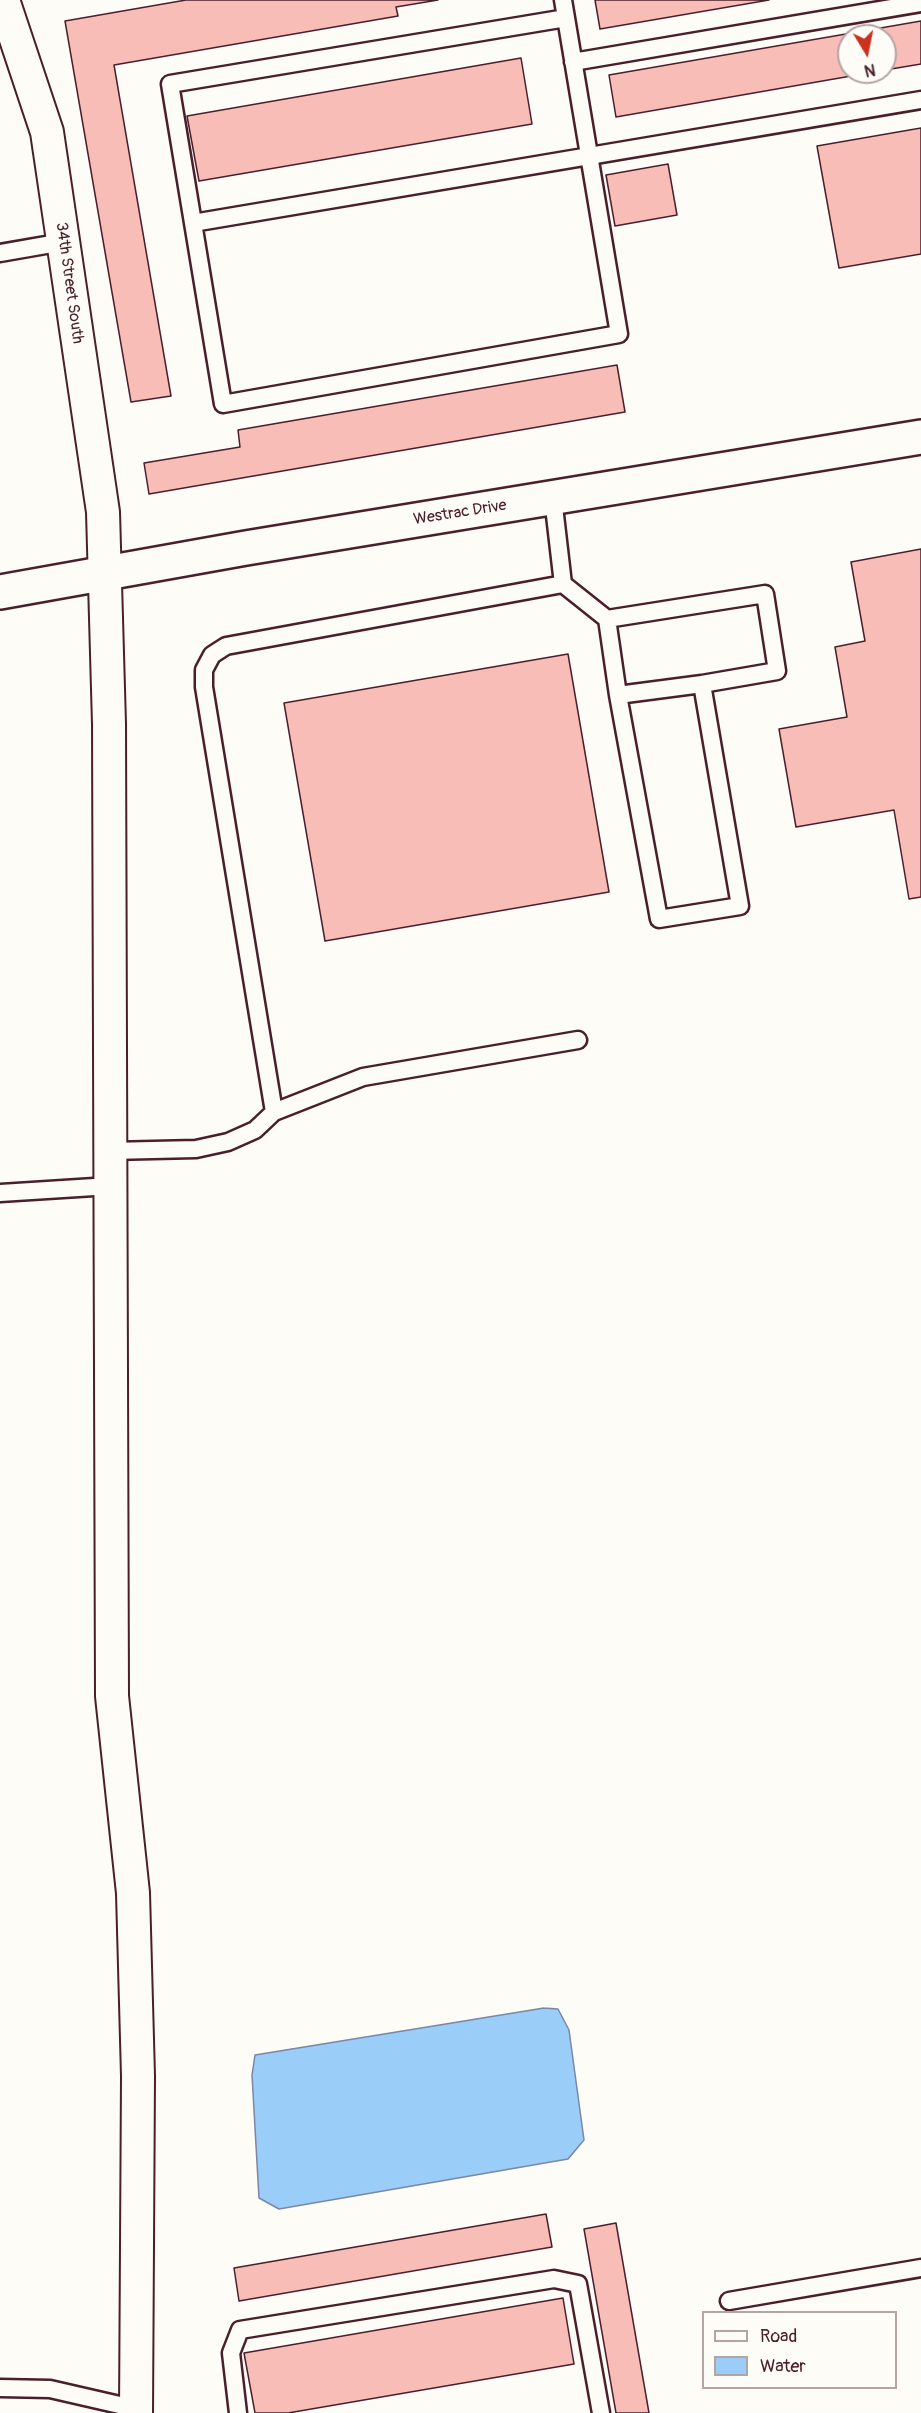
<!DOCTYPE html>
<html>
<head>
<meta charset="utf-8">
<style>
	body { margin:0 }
	#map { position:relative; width:921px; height:2413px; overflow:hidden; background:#fdfcf7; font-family:Pangolin,sans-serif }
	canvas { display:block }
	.legend { position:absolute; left:702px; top:2311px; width:195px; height:78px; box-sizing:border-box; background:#fdfcf7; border:2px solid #b5a4a5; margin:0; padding:8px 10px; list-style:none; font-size:18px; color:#4a1f2b }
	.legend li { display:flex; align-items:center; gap:12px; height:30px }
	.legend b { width:30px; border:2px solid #b5a4a5 }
	.north { position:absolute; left:837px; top:24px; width:60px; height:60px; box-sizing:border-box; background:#fdfcf7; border:2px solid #b5a4a5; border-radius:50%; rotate:170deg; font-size:16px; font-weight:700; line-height:24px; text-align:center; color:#4a1f2b }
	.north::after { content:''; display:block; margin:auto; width:21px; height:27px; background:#c8321e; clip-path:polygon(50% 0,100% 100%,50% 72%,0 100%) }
</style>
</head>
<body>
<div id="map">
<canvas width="921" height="2413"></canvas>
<ul class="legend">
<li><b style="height:8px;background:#fdfcf7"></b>Road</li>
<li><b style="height:16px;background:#9acdf7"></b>Water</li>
</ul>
<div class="north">N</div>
</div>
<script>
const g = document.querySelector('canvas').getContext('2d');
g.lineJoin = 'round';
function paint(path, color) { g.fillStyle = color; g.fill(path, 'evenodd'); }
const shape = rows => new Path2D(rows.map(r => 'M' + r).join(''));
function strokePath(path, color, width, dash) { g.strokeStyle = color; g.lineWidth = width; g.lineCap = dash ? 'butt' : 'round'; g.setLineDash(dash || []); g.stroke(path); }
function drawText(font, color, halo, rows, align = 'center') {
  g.font = font + ' Pangolin,sans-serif'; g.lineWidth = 5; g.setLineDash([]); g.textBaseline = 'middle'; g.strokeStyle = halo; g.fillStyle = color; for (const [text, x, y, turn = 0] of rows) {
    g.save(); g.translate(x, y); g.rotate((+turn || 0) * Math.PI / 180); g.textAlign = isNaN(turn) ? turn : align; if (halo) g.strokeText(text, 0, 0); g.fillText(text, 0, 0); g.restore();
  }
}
const water = shape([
	[544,2008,558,2009,569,2030,584,2140,568,2159,279,2209,259,2198,252,2075,255,2055,544,2008]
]);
paint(water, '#9acdf7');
strokePath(water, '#7a87a5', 1.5);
const building = shape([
	[186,0,438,0,396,7,398,16,114,65,171,396,131,402,65,21,186,0],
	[595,0,769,0,600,29,595,0],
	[921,21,921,64,885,70,885,36,849,36,849,72,874,72,616,117,609,75,921,21],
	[521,58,532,124,199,181,187,116,521,58],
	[921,128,921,254,839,268,817,146,921,128],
	[668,164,677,215,615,226,606,175,668,164],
	[617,365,625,412,149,494,144,463,240,447,238,430,617,365],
	[921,549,921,897,909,899,894,810,796,827,779,729,847,717,835,647,865,641,851,562,921,549],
	[568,654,609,892,325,941,284,703,568,654],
	[546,2214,552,2247,239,2301,234,2268,546,2214],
	[616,2223,649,2413,616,2413,584,2229,616,2223],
	[563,2298,574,2364,288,2413,255,2413,244,2353,563,2298]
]);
paint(building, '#f9bdb8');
strokePath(building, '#4a1f2b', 1.5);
const service = shape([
	[563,0,619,334,223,404,170,84,566,18],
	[573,62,921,3],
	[193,223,921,100],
	[0,253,63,242],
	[563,584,607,619,618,695,659,919,740,906,702,684,618,695],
	[607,619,765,594,777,671,702,684],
	[274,1112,363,1077,578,1040],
	[110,1151,196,1149,228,1142,255,1130,274,1112,204,687,204,670,212,655,226,646,563,584,553,498],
	[0,1193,110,1186],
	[729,2301,921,2268],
	[0,2388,50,2389,137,2409],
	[238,2413,231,2353,240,2330,554,2279,578,2284,601,2413]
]);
const minor = shape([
	[3,0,47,132,103,512,109,724,112,1696,133,1893,138,2076,136,2413]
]);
const tertiary = shape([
	[0,592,246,548,921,437]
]);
strokePath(service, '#4a1f2b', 21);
strokePath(minor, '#4a1f2b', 36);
strokePath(tertiary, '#4a1f2b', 38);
strokePath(service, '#fdfcf7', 16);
strokePath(minor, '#fdfcf7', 32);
strokePath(tertiary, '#fdfcf7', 33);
drawText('16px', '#4a1f2b', '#fdfcf7', [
	["34th Street South",69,283,82],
	["Westrac Drive",460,513,-9]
]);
</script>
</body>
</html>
